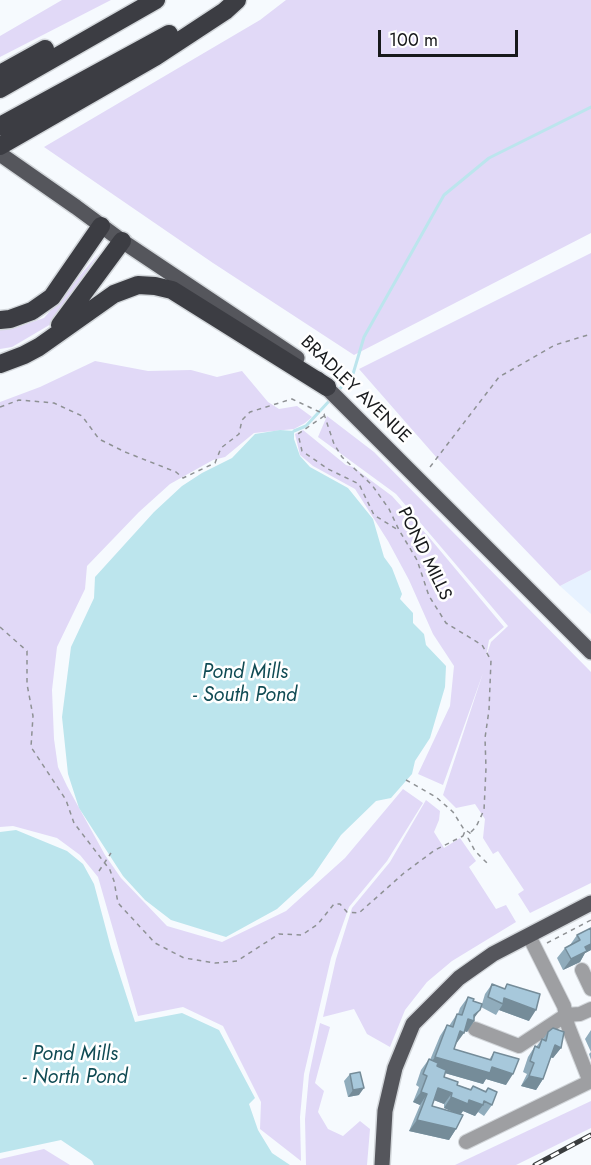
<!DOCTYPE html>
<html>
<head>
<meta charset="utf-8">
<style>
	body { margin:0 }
	#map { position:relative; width:591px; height:1165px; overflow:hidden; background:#f6fafe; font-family:Jost,sans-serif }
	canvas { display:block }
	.scale { position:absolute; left:378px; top:30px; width:140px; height:27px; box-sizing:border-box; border:3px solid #17191b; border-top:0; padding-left:8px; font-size:18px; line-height:21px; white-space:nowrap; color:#17191b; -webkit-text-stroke:4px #fff; paint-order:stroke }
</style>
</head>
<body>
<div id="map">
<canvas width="591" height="1165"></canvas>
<div class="scale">100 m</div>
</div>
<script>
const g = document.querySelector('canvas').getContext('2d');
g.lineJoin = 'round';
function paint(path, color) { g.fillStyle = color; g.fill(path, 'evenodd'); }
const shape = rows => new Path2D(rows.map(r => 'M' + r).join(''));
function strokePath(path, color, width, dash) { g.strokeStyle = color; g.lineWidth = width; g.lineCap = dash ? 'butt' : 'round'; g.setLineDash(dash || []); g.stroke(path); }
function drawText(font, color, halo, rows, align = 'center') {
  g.font = font + ' Jost,sans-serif'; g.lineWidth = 5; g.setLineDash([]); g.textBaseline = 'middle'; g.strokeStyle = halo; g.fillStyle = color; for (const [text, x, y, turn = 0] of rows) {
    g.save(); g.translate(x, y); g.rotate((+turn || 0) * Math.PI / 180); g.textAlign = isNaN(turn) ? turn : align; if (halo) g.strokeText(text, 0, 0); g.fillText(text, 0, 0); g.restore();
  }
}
paint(shape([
	[591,570,591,614,560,586]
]), '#e7f2ff');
paint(shape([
	[62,0,111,0,0,57,0,36],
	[286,0,591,0,591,233,354,355,213,263,44,147,260,20],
	[99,253,51,324,12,347,0,349,0,330,14,328,44,318],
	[591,253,591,570,560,586,437,458,359,369],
	[95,361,148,371,191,370,217,377,242,371,268,402,279,409,297,406,312,417,305,423,294,429,254,433,225,457,213,460,170,484,139,512,87,566,85,589,57,647,52,690,54,739,58,767,67,786,105,855,121,878,167,926,222,942,286,911,345,858,403,789,423,803,387,861,349,907,331,958,304,1074,300,1117,301,1161,260,1129,261,1102,223,1026,183,1007,138,1016,98,877,80,855,57,838,13,826,0,827,0,402,40,387],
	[327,416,374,452,591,672,591,883,530,913,518,894,524,890,498,851,493,854,483,838,485,819,475,804,456,808,443,795,483,673,443,785,418,774,450,706,454,666,433,634,409,580,388,541,355,489,313,466,300,455,295,434,303,430,346,465,353,467,392,496,428,536,504,627,489,640,486,657,491,642,508,626,396,494,318,437],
	[426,800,440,811,439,820,434,832,444,848,460,838,476,861,469,867,496,909,506,905,516,922,452,961,427,982,405,1010,390,1047,367,1034,354,1009,323,1017,336,959,352,908,390,862],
	[320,1023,330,1027,315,1083,324,1091,318,1112,328,1129,343,1136,360,1121,370,1129,367,1165,306,1165,305,1119,309,1075],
	[591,1101,591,1128,516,1165,455,1165],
	[44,1149,70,1165,0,1165,0,1159]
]), '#e1d9f7');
paint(shape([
	[280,430,294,431,294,439,300,456,310,467,348,488,373,519,384,557,392,568,402,594,400,599,413,613,413,623,424,634,426,645,446,666,445,687,430,738,415,761,412,774,391,798,376,801,341,835,313,876,277,909,226,937,171,920,145,900,123,876,79,808,68,774,62,717,71,647,94,598,95,577,154,512,182,486,202,473,232,458,255,434],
	[16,830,67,851,83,864,94,884,111,948,135,1022,182,1013,219,1030,255,1098,249,1104,258,1130,272,1153,290,1165,94,1165,92,1161,61,1140,0,1153,0,832]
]), '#bce5ed');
strokePath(shape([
	[337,392,353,374,364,337,444,195,489,158,591,107],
	[294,431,306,426,331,399]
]), '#bce5ed', 3);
const minor = shape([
	[529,936,564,1006,568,1026,590,1082],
	[582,970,591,989],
	[475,1029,519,1046,566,1015,580,1014,591,1009],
	[466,1142,591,1081]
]);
const major = shape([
	[0,154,76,207,122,241,297,358],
	[318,379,591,652],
	[382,1165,385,1111,395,1068,413,1024,459,978,493,954,591,903]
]);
const highway = shape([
	[0,74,45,49],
	[0,89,156,0],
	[0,126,169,34],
	[0,146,155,57,225,11,237,0],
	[0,320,10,319,32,311,52,297,101,226],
	[60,325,122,241],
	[0,364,24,355,39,347,114,294,138,285,155,286,172,290,327,387]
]);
strokePath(minor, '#d2d6da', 16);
strokePath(major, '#d2d6da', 18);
strokePath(highway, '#d2d6da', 21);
strokePath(shape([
	[0,407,19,400,54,403,82,416,99,439,125,452,176,472,183,478,215,463,221,448,239,434,242,420,250,412,292,399,324,414,334,444,342,457,372,485,389,509,399,530,417,560,429,596,446,623,482,645,491,660,489,710,485,738,486,768,484,810,476,827,470,833],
	[324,416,298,434,302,451,328,469,359,484,374,515,398,530],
	[430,467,499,377,555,345,591,334],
	[0,627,27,651,27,684,33,716,31,747,66,800,74,823,110,870,114,881,118,903,155,943,184,958,215,963,237,961,279,934,302,935,318,924,334,904,340,904,347,912,359,913,404,873,435,850,463,836],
	[406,780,436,797,453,812,465,831,463,836,468,838],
	[467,831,470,833,468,838,475,851,487,863],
	[99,871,111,853],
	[547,943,591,920]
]), '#8e9194', 1.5, [4.5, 4.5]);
strokePath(minor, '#9e9fa2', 14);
strokePath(major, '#55565c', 15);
strokePath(highway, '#3c3d43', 18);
const rail = shape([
	[535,1165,591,1135]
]);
strokePath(rail, '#393c3e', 5);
strokePath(rail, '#fff', 3, [9]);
paint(shape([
	[577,935,591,950,585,953,580,962,563,970,557,958,565,948,570,945],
	[492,984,504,989,507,984,529,1021,499,1010,496,1015,481,1007,474,1018,474,1021,467,1032,464,1031,456,1043,454,1049,489,1060,494,1052,506,1085,486,1079,483,1084,445,1073,444,1077,457,1085,470,1089,473,1086,485,1091,488,1088,492,1105,484,1116,478,1112,475,1116,463,1111,461,1114,456,1129,449,1140,409,1131,420,1105,413,1102,419,1087,416,1085,421,1070,429,1059,430,1060,440,1036,447,1025,449,1026,457,1014,458,1014,460,1008,468,997,473,1001,482,1004,485,994],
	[434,1100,444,1104,444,1108,454,1112,432,1106],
	[591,1030,591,1060,589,1054,591,1052,585,1039],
	[548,1032,561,1048,553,1058,550,1057,543,1079,536,1090,521,1086,527,1074,523,1072,528,1057,535,1046,536,1047,542,1039,543,1039],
	[350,1074,359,1095,348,1097,344,1081]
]), '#90acbc');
paint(shape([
	[591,944,591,950,585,953,580,962,563,970,571,959,585,947],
	[504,998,536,1010,529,1021,499,1010,503,1004],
	[480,1010,472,1021,474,1021,467,1032,460,1029,468,1019],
	[460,1031,464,1033,456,1044],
	[555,1045,561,1048,553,1058,547,1056],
	[435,1057,492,1067,513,1074,506,1085,486,1079,483,1084,427,1068],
	[529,1076,543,1079,536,1090,521,1086],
	[364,1088,359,1095,348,1097,353,1090],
	[438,1088,452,1093,444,1104,431,1099],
	[421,1092,427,1094,420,1105,413,1102],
	[451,1097,469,1100,483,1105,475,1116,463,1111,460,1115,444,1108],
	[417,1120,456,1129,449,1140,409,1131]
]), '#758c99');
const building = shape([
	[591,928,591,944,585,947,587,951,571,959,565,948,580,940,577,935,591,928],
	[492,984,505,989,507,984,540,994,536,1010,504,998,503,1004,488,997,492,984],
	[468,997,474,999,473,1001,482,1004,480,1010,474,1015,474,1021,468,1019,464,1033,460,1031,454,1049,491,1060,494,1052,519,1059,513,1074,492,1067,490,1073,435,1057,447,1025,453,1027,457,1014,462,1015,468,997],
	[553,1028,564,1032,561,1048,555,1045,543,1079,529,1076,534,1063,530,1061,535,1046,539,1048,542,1039,546,1041,548,1032,553,1028],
	[429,1059,438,1063,437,1066,446,1070,444,1077,458,1082,457,1085,471,1090,473,1086,486,1092,488,1088,497,1092,492,1105,484,1101,483,1105,469,1100,468,1104,451,1097,452,1093,438,1088,432,1106,463,1115,456,1129,417,1120,427,1094,421,1092,427,1076,423,1074,429,1059],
	[360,1072,364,1088,353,1090,350,1074,360,1072]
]);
paint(building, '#a7c8db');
strokePath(building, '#758c99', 1.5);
drawText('18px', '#17191b', '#fff', [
	["BRADLEY AVENUE",355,390,44],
	["POND MILLS",424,554,64]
]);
drawText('italic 20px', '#104b54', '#fff', [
	["Pond Mills",245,673],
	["- South Pond",245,696],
	["Pond Mills",75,1055],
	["- North Pond",75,1078]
]);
</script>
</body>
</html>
